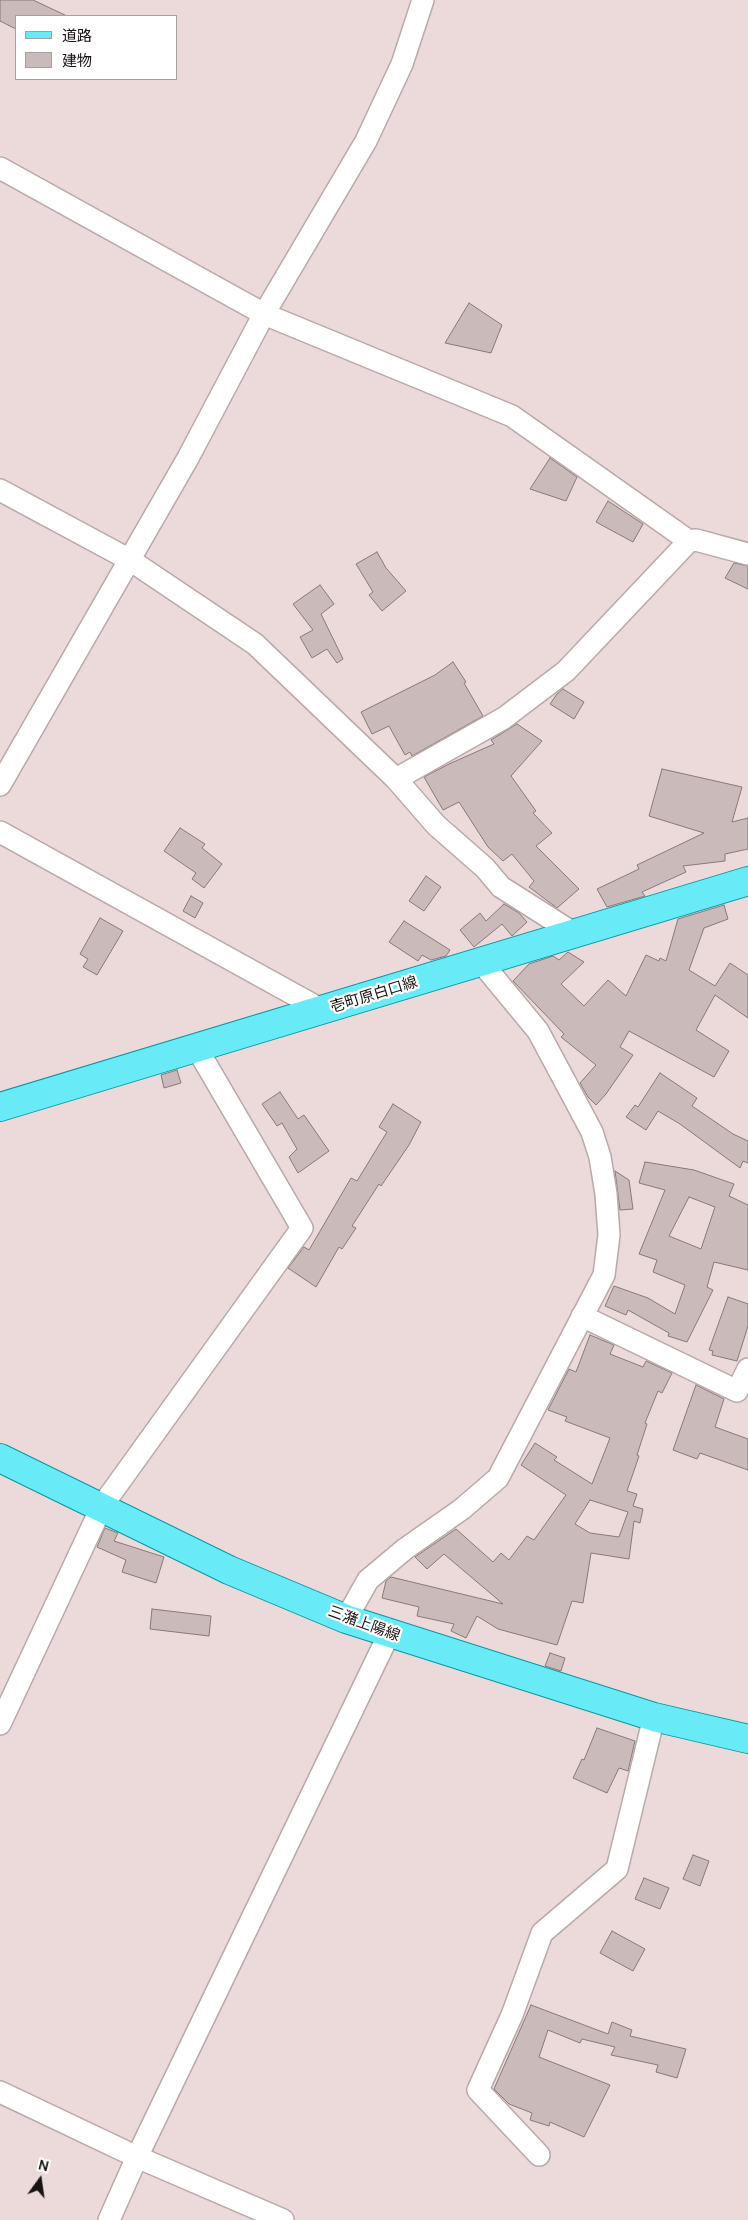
<!DOCTYPE html>
<html>
<head>
<meta charset="utf-8">
<style>
	body { margin:0 }
	#map { position:relative; width:748px; height:2220px; overflow:hidden; background:#ebdad9; font-family:Manrope,"Noto Sans JP",sans-serif }
	canvas { display:block }
	.legend { position:absolute; left:15px; top:15px; width:162px; height:65px; box-sizing:border-box; background:#fff; border:1px solid #a3a0a0; margin:0; padding:6px 9px; list-style:none; font-size:15px; color:#181212 }
	.legend li { display:flex; align-items:center; gap:10px; height:25px }
	.legend b { width:25px; border:1px solid #a3a0a0 }
	.north { position:absolute; left:15px; top:2155px; width:50px; height:50px; -webkit-text-stroke:4px #fff; paint-order:stroke; rotate:14deg; font-size:14px; font-weight:700; line-height:20px; text-align:center; color:#181212 }
	.north::after { content:''; display:block; margin:auto; width:18px; height:22px; background:#181212; clip-path:polygon(50% 0,100% 100%,50% 72%,0 100%) }
</style>
</head>
<body>
<div id="map">
<canvas width="748" height="2220"></canvas>
<ul class="legend">
<li><b style="height:6px;background:#68ebf7"></b>道路</li>
<li><b style="height:14px;background:#cabab9"></b>建物</li>
</ul>
<div class="north">N</div>
</div>
<script>
const g = document.querySelector('canvas').getContext('2d');
g.lineJoin = 'round';
function paint(path, color) { g.fillStyle = color; g.fill(path, 'evenodd'); }
const shape = rows => new Path2D(rows.map(r => 'M' + r).join(''));
function strokePath(path, color, width, dash) { g.strokeStyle = color; g.lineWidth = width; g.lineCap = dash ? 'butt' : 'round'; g.setLineDash(dash || []); g.stroke(path); }
function drawText(font, color, halo, rows, align = 'center') {
  g.font = font + ' Manrope,"Noto Sans JP",sans-serif'; g.lineWidth = 4.5; g.setLineDash([]); g.textBaseline = 'middle'; g.strokeStyle = halo; g.fillStyle = color; for (const [text, x, y, turn = 0] of rows) {
    g.save(); g.translate(x, y); g.rotate((+turn || 0) * Math.PI / 180); g.textAlign = isNaN(turn) ? turn : align; if (halo) g.strokeText(text, 0, 0); g.fillText(text, 0, 0); g.restore();
  }
}
const building = shape([
	[0,0,33,0,67,16,16,16,16,29,0,21,0,0],
	[469,303,502,325,491,353,445,343,469,303],
	[550,458,577,477,566,501,530,489,550,458],
	[608,501,643,524,633,542,596,522,608,501],
	[377,552,386,568,406,591,382,611,369,595,373,592,356,564,377,552],
	[734,563,748,566,748,589,725,578,734,563],
	[320,585,334,604,321,614,343,659,337,663,327,649,312,658,300,637,313,630,293,604,320,585],
	[453,662,466,682,464,683,483,716,412,756,410,752,405,755,389,726,372,734,361,712,435,675,453,662],
	[563,689,584,702,574,719,550,704,557,694,563,689],
	[517,724,542,741,511,776,536,811,533,813,552,833,536,846,579,889,557,908,529,887,534,881,512,854,503,861,488,847,459,802,443,810,424,777,449,764,494,744,491,740,517,724],
	[662,769,742,787,732,822,748,818,748,849,725,854,725,861,683,866,686,872,642,892,645,896,607,907,597,889,639,869,637,865,704,833,649,816,662,769],
	[180,828,205,844,202,848,222,864,204,888,192,879,196,873,164,851,180,828],
	[426,876,441,887,424,911,409,901,426,876],
	[191,896,203,903,195,918,183,911,191,896],
	[504,904,519,913,527,922,512,936,502,924,474,947,460,930,480,913,486,921,504,904],
	[724,905,728,919,704,928,689,970,715,986,730,963,748,975,748,1018,715,995,696,1030,729,1051,714,1077,629,1031,620,1047,633,1055,606,1094,596,1105,588,1097,580,1083,596,1065,561,1037,564,1034,513,981,529,964,553,956,559,960,568,952,584,962,561,984,584,1006,608,980,626,996,646,955,659,961,660,958,666,961,678,919,724,905],
	[100,918,123,931,97,975,83,967,88,959,80,954,100,918],
	[404,921,450,950,446,956,431,960,422,955,418,961,389,942,404,921],
	[177,1070,181,1083,164,1088,161,1075,177,1070],
	[660,1073,697,1098,692,1106,733,1134,748,1141,748,1163,743,1161,740,1168,680,1124,658,1111,646,1130,626,1117,635,1105,638,1107,660,1073],
	[280,1092,298,1119,304,1115,329,1151,298,1173,289,1157,297,1149,282,1123,277,1126,262,1104,280,1092],
	[393,1104,421,1122,409,1145,381,1186,379,1184,352,1226,356,1228,342,1249,339,1247,316,1287,288,1268,304,1247,309,1250,351,1178,357,1181,387,1132,379,1127,393,1104],
	[645,1162,694,1170,734,1184,729,1196,748,1205,748,1270,714,1262,707,1287,713,1290,687,1342,668,1336,669,1333,628,1310,626,1315,605,1306,614,1286,648,1298,675,1314,685,1285,653,1272,657,1260,639,1254,665,1190,639,1183,645,1162],
	[689,1197,715,1207,701,1249,669,1236,689,1197],
	[615,1171,629,1180,633,1209,620,1210,615,1171],
	[728,1297,748,1304,748,1326,737,1361,712,1355,713,1351,709,1350,728,1297],
	[590,1335,614,1345,610,1354,643,1367,646,1361,672,1373,662,1393,658,1391,645,1423,647,1424,637,1455,639,1456,627,1491,637,1494,633,1506,643,1509,640,1523,634,1521,629,1559,591,1553,583,1603,572,1601,557,1645,498,1629,477,1616,466,1638,451,1631,454,1624,417,1616,419,1607,382,1598,386,1581,391,1577,503,1604,444,1554,427,1569,415,1557,456,1529,493,1562,501,1553,509,1560,527,1536,534,1540,566,1495,521,1465,535,1443,557,1457,554,1460,592,1484,610,1438,565,1421,567,1417,548,1410,569,1369,576,1372,590,1335],
	[590,1500,628,1512,619,1537,590,1533,575,1524,590,1500],
	[696,1385,724,1399,715,1427,748,1439,748,1470,700,1453,697,1459,673,1450,696,1385],
	[105,1528,118,1533,114,1541,164,1557,156,1583,122,1572,126,1560,97,1547,105,1528],
	[152,1609,211,1616,209,1636,150,1629,152,1609],
	[550,1653,565,1658,561,1671,545,1666,550,1653],
	[597,1728,635,1741,628,1771,619,1768,607,1793,573,1778,582,1759,584,1760,597,1728],
	[693,1855,709,1861,700,1886,683,1879,693,1855],
	[644,1878,669,1888,660,1909,635,1899,644,1878],
	[612,1931,645,1949,633,1971,600,1953,612,1931],
	[531,2005,608,2034,612,2022,632,2030,630,2036,686,2049,677,2078,656,2072,658,2065,611,2055,615,2047,582,2039,580,2043,548,2030,539,2057,610,2085,584,2137,550,2122,549,2126,530,2120,532,2113,509,2104,494,2089,531,2005]
]);
paint(building, '#cabab9');
strokePath(building, '#887977', 1);
const minor = shape([
	[0,168,264,314,512,416,689,541],
	[0,490,130,560,255,644,396,779,436,825,485,868,501,887,575,934],
	[396,779,504,718,566,671,689,541,696,540,748,554],
	[0,785,188,458,264,314,366,141,402,64,423,0],
	[0,832,324,1011],
	[582,1316,737,1391,748,1369],
	[346,1619,368,1580,405,1549,462,1509,498,1478,604,1275,609,1235,606,1194,600,1157,592,1132,538,1031,481,962],
	[0,1724,102,1506,302,1228,196,1047],
	[0,2092,137,2157,283,2220],
	[539,2155,478,2090,512,2015,542,1933,617,1869,654,1717],
	[109,2220,137,2157,389,1634]
]);
const major = shape([
	[0,1107,748,881],
	[0,1458,229,1570,346,1619,654,1717,748,1739]
]);
strokePath(minor, '#b9a9a8', 24);
strokePath(major, '#0a97a3', 30);
strokePath(minor, '#fff', 21);
strokePath(major, '#68ebf7', 28);
drawText('15px', '#181212', '#fff', [
	["壱町原白口線",374,995,-17],
	["三潴上陽線",364,1624,20]
]);
</script>
</body>
</html>
